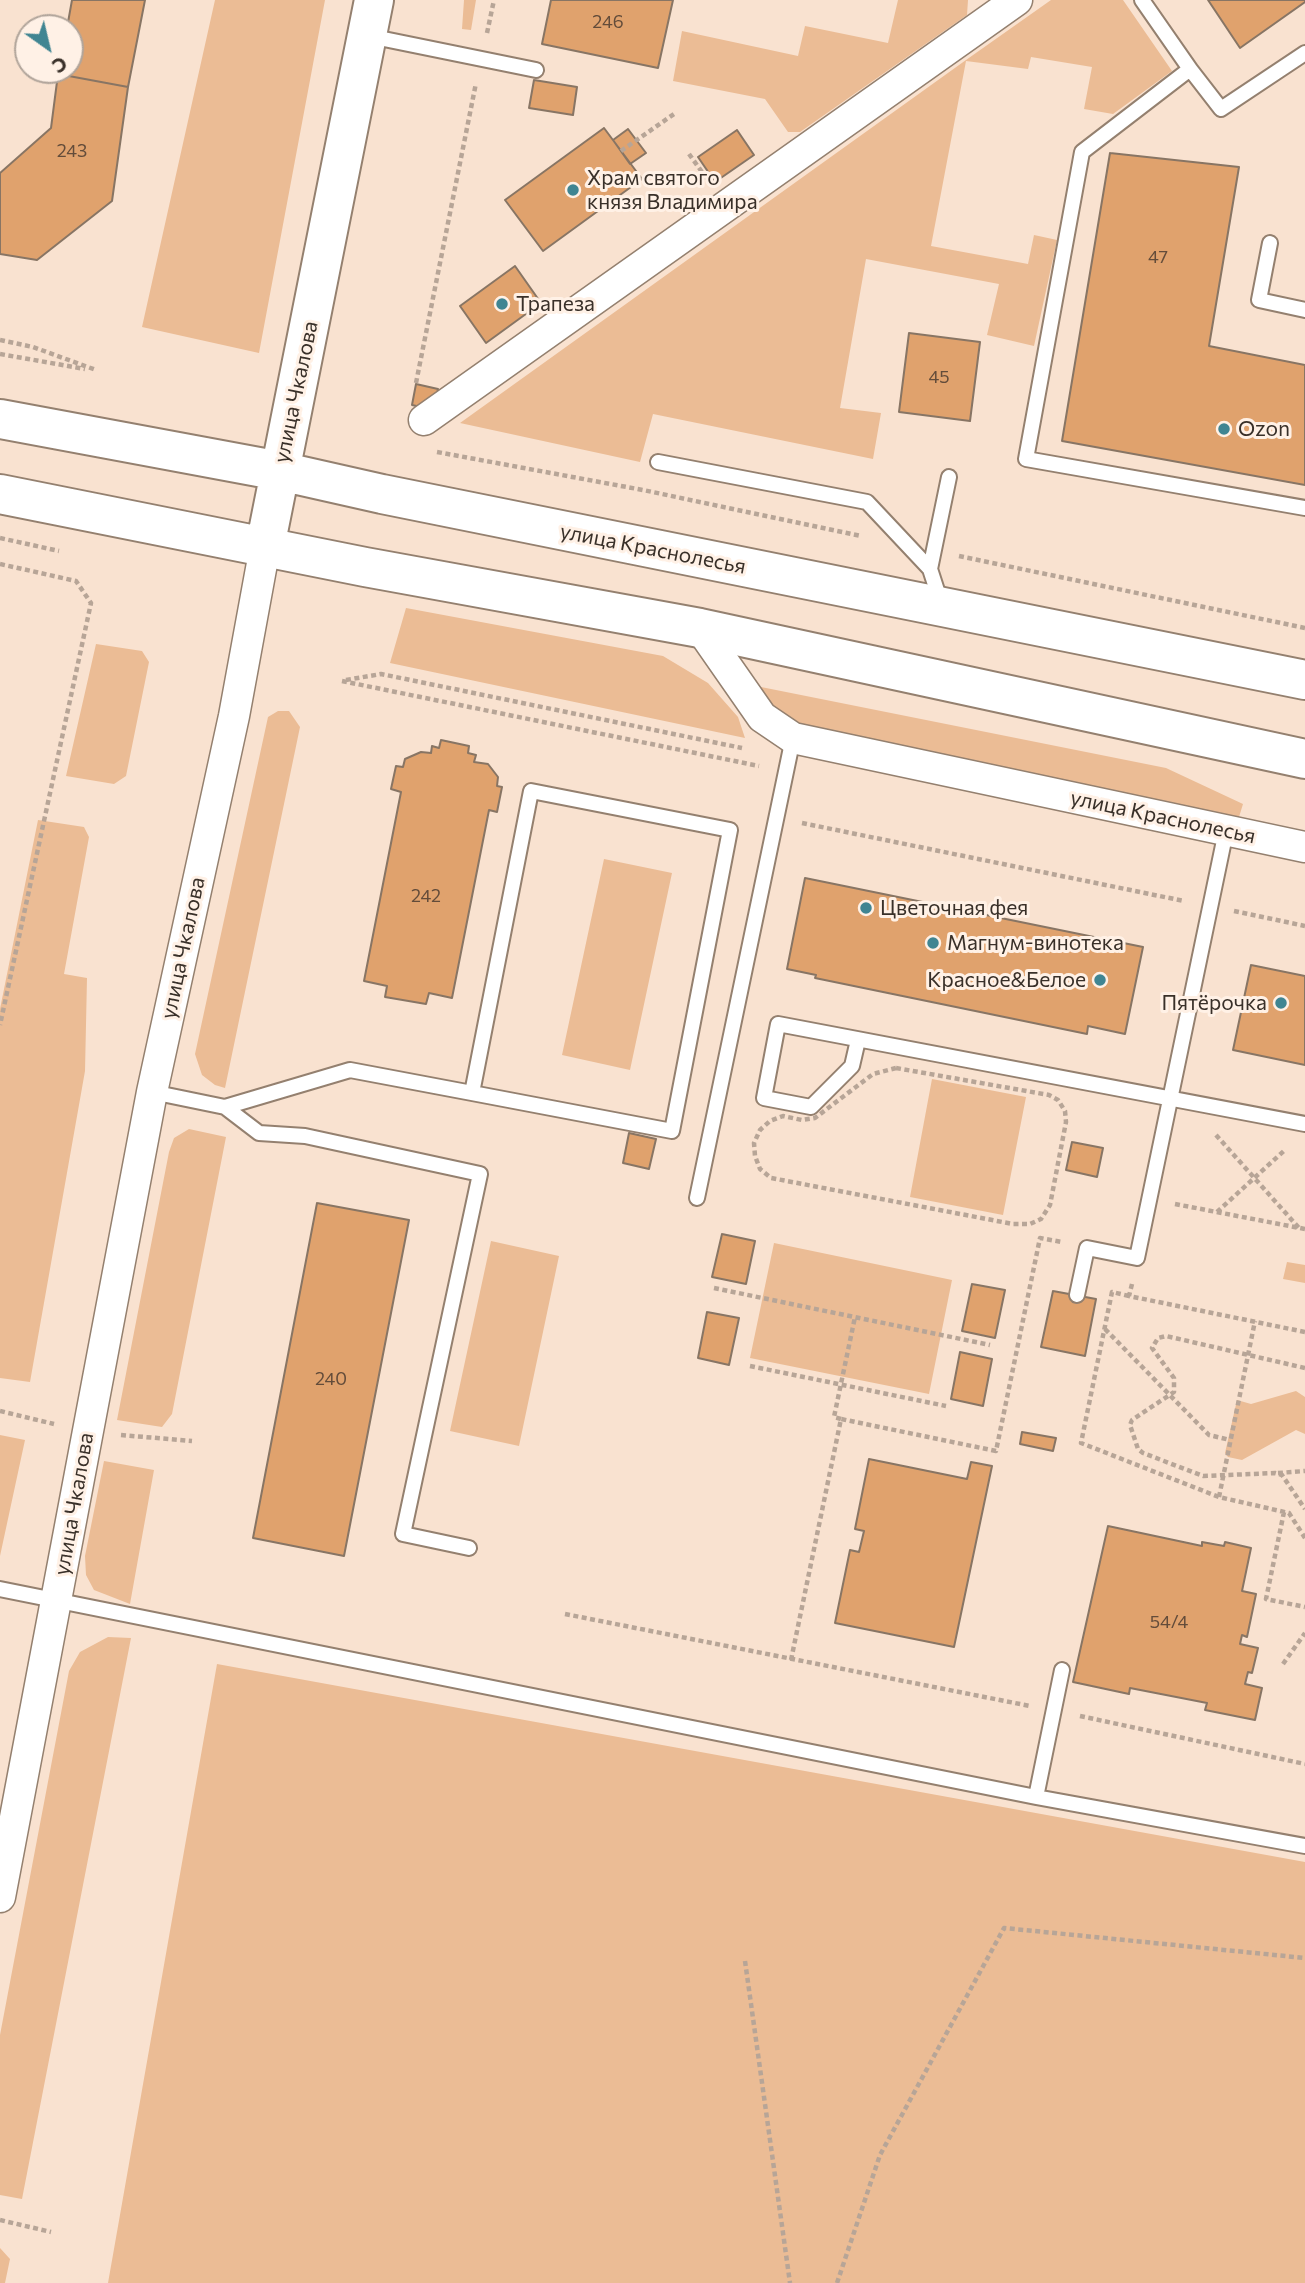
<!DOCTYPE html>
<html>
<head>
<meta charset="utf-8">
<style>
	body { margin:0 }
	#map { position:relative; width:1305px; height:2283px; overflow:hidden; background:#f9e2d0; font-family:Commissioner,sans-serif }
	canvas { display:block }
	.north { position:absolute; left:14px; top:14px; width:70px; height:70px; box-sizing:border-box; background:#fff1e6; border:2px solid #b0a49a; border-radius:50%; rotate:146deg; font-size:19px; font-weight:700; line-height:28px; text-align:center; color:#393029 }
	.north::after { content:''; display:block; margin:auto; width:24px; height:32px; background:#408592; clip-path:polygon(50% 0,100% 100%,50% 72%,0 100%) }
</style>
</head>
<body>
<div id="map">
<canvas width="1305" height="2283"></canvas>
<div class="north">С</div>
</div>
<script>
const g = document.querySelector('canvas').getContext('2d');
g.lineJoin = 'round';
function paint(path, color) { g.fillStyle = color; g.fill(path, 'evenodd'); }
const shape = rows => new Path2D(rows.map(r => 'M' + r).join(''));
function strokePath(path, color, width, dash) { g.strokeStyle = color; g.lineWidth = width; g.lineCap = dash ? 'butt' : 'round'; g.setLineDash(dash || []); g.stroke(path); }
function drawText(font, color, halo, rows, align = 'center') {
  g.font = font + ' Commissioner,sans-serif'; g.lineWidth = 6; g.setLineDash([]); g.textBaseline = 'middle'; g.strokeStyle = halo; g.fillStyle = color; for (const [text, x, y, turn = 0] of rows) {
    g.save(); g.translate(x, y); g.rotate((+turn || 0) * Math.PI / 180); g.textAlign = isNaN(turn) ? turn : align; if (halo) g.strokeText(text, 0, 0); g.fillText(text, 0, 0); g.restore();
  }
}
paint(shape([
	[215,0,325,0,259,353,142,327],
	[464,0,476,0,471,30,462,29],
	[898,0,968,0,967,15,800,132,788,132,765,99,673,81,682,31,798,56,805,26,888,43],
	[1051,0,1123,0,1172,71,1113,114,1084,109,1092,67,1031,57,1028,69,966,61,931,246,1028,264,1034,235,1057,240,1034,346,987,335,999,284,866,259,840,408,881,413,873,459,653,414,640,462,460,423,966,60],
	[406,608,663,656,708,683,738,717,745,738,390,663],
	[96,644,142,651,149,662,126,776,114,784,66,776],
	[756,686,1166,768,1243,804,1239,817,806,731,774,713],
	[278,711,289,711,300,727,225,1088,215,1085,202,1075,195,1054,268,717],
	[38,820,84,827,89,837,64,974,87,978,85,1071,30,1382,0,1378,0,1009],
	[604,859,672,873,630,1070,562,1055],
	[932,1079,1026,1097,1003,1215,910,1197],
	[189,1129,226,1137,172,1414,162,1427,117,1420,169,1152,174,1138],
	[491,1241,559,1256,519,1446,450,1431],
	[774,1243,952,1280,929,1394,750,1358],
	[1287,1262,1305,1265,1305,1283,1283,1279],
	[1296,1391,1305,1397,1305,1434,1296,1430,1242,1460,1228,1457,1225,1453,1237,1400,1251,1404],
	[0,1435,25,1440,0,1556],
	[104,1461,154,1470,130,1604,94,1590,86,1575,85,1556],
	[108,1637,131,1638,22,2199,0,2195,0,2035,69,1671,80,1652],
	[217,1664,1305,1862,1305,2283,108,2283],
	[0,2248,10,2259,5,2283,0,2283]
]), '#ebbc95');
const building = shape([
	[72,0,145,0,128,87,58,74,58,70,70,70,70,28,67,28,72,0],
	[551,0,673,0,658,68,542,44,551,0],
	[1208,0,1305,0,1305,2,1240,48,1208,0],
	[58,74,128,87,112,201,37,260,0,254,0,173,51,128,58,74],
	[534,80,577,87,573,115,529,108,534,80],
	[604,128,642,179,543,251,505,200,604,128],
	[628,129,646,153,630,164,613,140,628,129],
	[737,130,754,155,715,182,698,157,737,130],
	[1110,153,1239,167,1209,346,1305,365,1305,485,1062,441,1110,153],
	[515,266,541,303,486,343,460,306,515,266],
	[909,333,980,342,970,421,899,412,909,333],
	[416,384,438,389,434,410,412,405,416,384],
	[441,740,469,746,468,753,476,755,474,762,488,764,498,777,497,786,502,787,497,812,489,810,452,998,429,993,426,1004,385,997,387,986,364,981,401,792,391,789,396,766,403,767,405,759,421,752,431,753,432,746,439,748,441,740],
	[805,878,1143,947,1125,1034,1088,1026,1087,1034,815,978,816,975,787,969,805,878],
	[1251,965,1305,976,1305,1065,1233,1050,1251,965],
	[629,1133,656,1139,649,1169,623,1163,629,1133],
	[1072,1142,1103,1148,1097,1177,1066,1170,1072,1142],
	[317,1203,409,1220,344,1556,253,1538,317,1203],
	[722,1234,755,1241,746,1284,712,1277,722,1234],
	[972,1284,1005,1290,995,1338,962,1331,972,1284],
	[1053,1291,1096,1299,1085,1356,1041,1347,1053,1291],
	[707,1312,739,1318,729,1365,698,1358,707,1312],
	[960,1352,992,1359,983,1406,951,1399,960,1352],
	[1022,1432,1056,1438,1053,1451,1020,1444,1022,1432],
	[869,1459,967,1479,971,1462,992,1466,954,1647,835,1623,850,1550,859,1552,864,1531,855,1529,869,1459],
	[1108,1526,1202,1546,1202,1542,1224,1546,1225,1542,1251,1548,1242,1591,1256,1594,1247,1637,1242,1635,1240,1644,1258,1648,1252,1673,1248,1672,1245,1684,1262,1688,1255,1720,1205,1710,1207,1703,1130,1688,1129,1694,1073,1682,1108,1526]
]);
paint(building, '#e0a26d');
strokePath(building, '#887564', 2);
const lane = shape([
	[1142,0,1190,69],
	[369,36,536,70],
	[1305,53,1221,109,1190,69,1082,152,1026,459,1305,508],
	[1270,243,1259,300,1305,310],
	[658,462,867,502,930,569],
	[941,603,930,569,949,477],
	[858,1040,852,1066,811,1107,764,1098,778,1024,1305,1124],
	[152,1092,225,1107,350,1070,472,1093,672,1131,730,830,531,791,472,1093],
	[225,1107,259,1133,305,1136,480,1174,403,1534,469,1548],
	[697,1198,793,738],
	[1077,1295,1087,1248,1137,1258,1226,831],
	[0,1589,1036,1797,1305,1846],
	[1036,1797,1062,1670]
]);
const street = shape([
	[424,420,1017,0],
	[700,628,762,717,793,738,1305,847],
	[0,1897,152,1092,234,716,265,547]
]);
const secondary = shape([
	[0,419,280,471,382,494,1305,680],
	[0,494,365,567,700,628,1305,759],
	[265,547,374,0]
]);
strokePath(lane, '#94806f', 18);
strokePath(street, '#94806f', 33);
strokePath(secondary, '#94806f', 42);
strokePath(shape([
	[487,33,494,0],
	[621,151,674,114],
	[689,154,707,179],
	[0,340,33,347,96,370],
	[0,354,85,369],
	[416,383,476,83],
	[437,452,643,490,861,536],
	[0,538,59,551],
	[959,556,1305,628],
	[0,564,76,581,91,603,0,1025],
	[346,680,381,674,742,748],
	[342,681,759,766],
	[802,823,1184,901],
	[1234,911,1305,926],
	[896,1068,1049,1095,1058,1100,1065,1111,1066,1122,1050,1205,1041,1219,1030,1224,1013,1224,771,1178,760,1169,755,1156,754,1143,760,1130,770,1121,783,1116,802,1120,815,1118,873,1074,896,1068],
	[1216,1135,1299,1228],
	[1175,1204,1305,1229],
	[1217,1212,1286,1149],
	[1132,1284,1129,1296,1305,1332],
	[714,1288,990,1345],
	[1129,1296,1112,1292,1081,1443,1219,1497,1289,1513,1305,1538],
	[1105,1329,1209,1435,1230,1440],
	[750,1366,946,1406],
	[1305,1368,1166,1336,1158,1338,1152,1348,1174,1378,1174,1392,1132,1420,1130,1425,1138,1449,1143,1453,1203,1476,1275,1473,1282,1475,1305,1509],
	[0,1411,54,1424],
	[841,1419,834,1417,855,1317],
	[121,1435,192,1441],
	[1278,1473,1305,1471],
	[1219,1497,1255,1321],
	[1284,1512,1266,1599,1305,1607],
	[565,1614,1030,1706],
	[791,1660,841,1419,996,1451,1040,1238,1062,1242],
	[1283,1664,1305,1633],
	[1080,1716,1305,1764],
	[745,1961,790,2283],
	[0,2220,51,2232],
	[837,2283,880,2155,1004,1928,1305,1958]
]), '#b7a597', 4.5, [5, 3.5]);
strokePath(lane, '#fff', 14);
strokePath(street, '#fff', 30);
strokePath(secondary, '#fff', 38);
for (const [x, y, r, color] of [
	[573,190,7,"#408592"],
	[502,304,7,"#408592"],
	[1224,429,7,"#408592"],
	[866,908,7,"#408592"],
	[933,943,7,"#408592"],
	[1100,980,7,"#408592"],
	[1281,1003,7,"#408592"]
]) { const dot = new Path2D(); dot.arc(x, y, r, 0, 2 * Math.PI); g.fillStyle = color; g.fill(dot); strokePath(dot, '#fff1e6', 2.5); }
drawText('18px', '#634c3a', null, [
	["246",608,22],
	["243",72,151],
	["47",1158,257],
	["45",939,377],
	["242",426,896],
	["240",331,1379],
	["54/4",1169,1622]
]);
drawText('21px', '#393029', '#fff1e6', [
	["Храм святого",587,178],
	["князя Владимира",587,202],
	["Трапеза",516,304],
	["Ozon",1238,429],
	["Цветочная фея",880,908],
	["Магнум-винотека",947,943],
	["Красное&Белое",1086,980,"right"],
	["Пятёрочка",1267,1003,"right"]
], 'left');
drawText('21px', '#393029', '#fff1e6', [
	["улица Чкалова",296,392,-78],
	["улица Краснолесья",653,549,11],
	["улица Краснолесья",1163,817,12],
	["улица Чкалова",183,948,-78],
	["улица Чкалова",74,1504,-80]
]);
</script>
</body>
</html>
